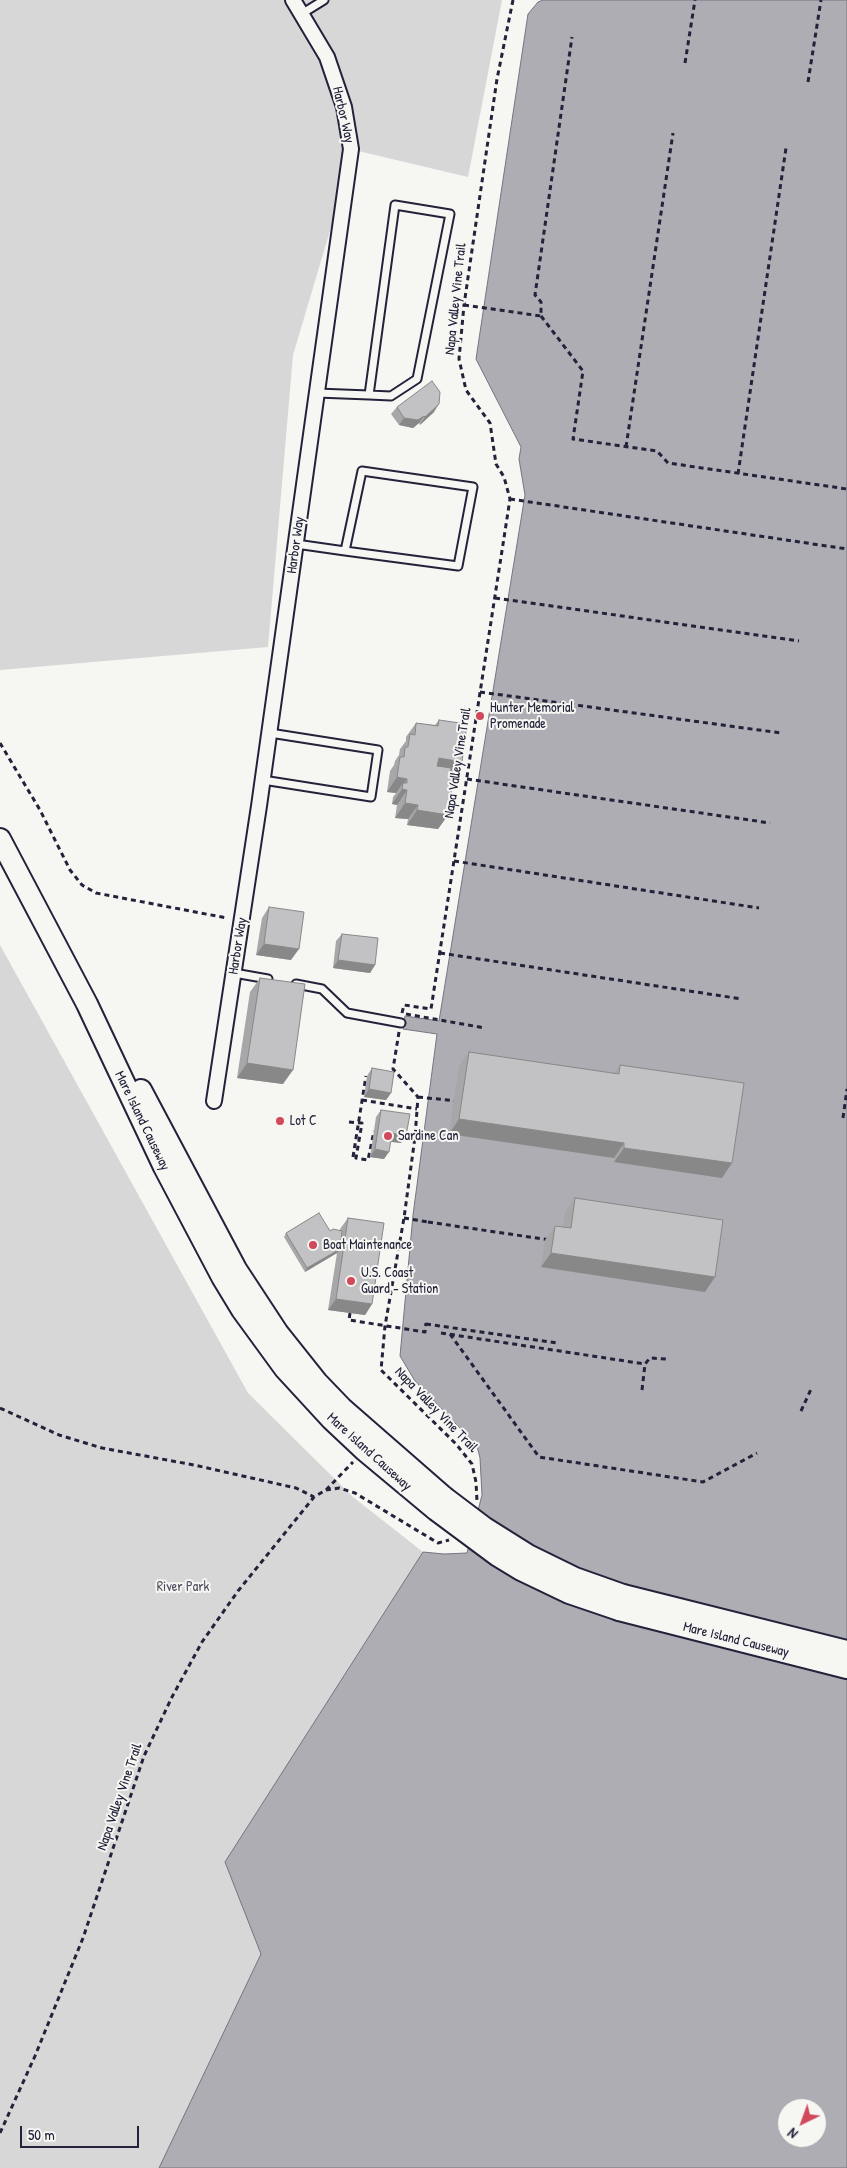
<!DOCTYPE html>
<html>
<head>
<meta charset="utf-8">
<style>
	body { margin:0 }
	#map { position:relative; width:847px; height:2168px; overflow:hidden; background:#f6f6f2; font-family:"Patrick Hand",sans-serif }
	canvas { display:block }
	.north { position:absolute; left:777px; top:2098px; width:50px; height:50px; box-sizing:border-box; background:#f6f6f2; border:1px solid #a1a1a9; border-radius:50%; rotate:222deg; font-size:14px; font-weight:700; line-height:20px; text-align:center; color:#22223b }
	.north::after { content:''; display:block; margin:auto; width:18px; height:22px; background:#d1495b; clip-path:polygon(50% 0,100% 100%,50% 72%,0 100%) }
	.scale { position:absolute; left:20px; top:2126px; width:119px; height:22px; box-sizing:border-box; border:2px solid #22223b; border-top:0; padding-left:6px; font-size:15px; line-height:18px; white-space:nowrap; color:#22223b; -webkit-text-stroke:4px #f6f6f2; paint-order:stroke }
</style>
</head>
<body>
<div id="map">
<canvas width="847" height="2168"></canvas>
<div class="north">N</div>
<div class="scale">50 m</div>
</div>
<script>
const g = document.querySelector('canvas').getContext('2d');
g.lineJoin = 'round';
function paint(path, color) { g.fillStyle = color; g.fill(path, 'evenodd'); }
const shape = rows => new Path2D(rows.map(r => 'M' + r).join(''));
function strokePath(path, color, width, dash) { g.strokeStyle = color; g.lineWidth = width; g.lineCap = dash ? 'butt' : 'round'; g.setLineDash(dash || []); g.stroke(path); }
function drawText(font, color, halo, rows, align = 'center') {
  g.font = font + ' "Patrick Hand",sans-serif'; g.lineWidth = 4; g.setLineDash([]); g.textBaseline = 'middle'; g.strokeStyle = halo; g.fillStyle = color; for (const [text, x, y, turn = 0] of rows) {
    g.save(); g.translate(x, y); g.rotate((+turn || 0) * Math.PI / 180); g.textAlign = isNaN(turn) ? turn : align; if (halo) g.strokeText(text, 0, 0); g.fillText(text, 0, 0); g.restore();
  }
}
paint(shape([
	[0,0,502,0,468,177,354,150,293,355,268,647,0,670],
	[0,945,248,1393,353,1497,423,1552,444,1554,467,1553,482,1495,480,1458,680,1487,218,2168,0,2168]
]), '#d7d7d7');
const water = shape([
	[543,0,847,0,847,2168,159,2168,261,1954,225,1862,423,1552,444,1554,467,1553,482,1495,480,1458,477,1446,415,1381,400,1356,413,1215,437,1034,403,1029,405,1016,439,1021,525,495,519,459,521,447,476,359,528,14,538,2,543,0],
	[787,2108,817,2108,817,2138,787,2138,787,2108]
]);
paint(water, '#adadb3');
strokePath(water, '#757583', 1);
const lane = shape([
	[303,13,324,0],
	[317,393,369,395,391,396,417,379,450,214,395,205,369,395],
	[296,544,345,551,458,566,473,487,362,471,345,551],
	[263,780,371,797,378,750,270,733],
	[234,973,268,979],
	[296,984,322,989,347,1013,401,1023]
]);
const street = shape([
	[214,1101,259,806,351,149,344,107,327,57,293,0]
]);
const secondary = shape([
	[0,839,87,1004,164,1167,222,1277,242,1310,285,1369,331,1419,364,1450,436,1510],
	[141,1090,236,1269,278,1333,317,1382,342,1408,444,1497],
	[623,1595,847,1651],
	[619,1610,847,1668]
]);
strokePath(lane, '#22223b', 11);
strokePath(street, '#22223b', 18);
strokePath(secondary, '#22223b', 24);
strokePath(shape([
	[685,63,695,0],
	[808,82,821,0],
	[464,305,541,316,541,302,535,295,572,37],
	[541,316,583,371,573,439,657,451,668,463,847,489],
	[626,447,673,133],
	[738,474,786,148],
	[510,499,847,549],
	[495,598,799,641],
	[480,692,781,733],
	[0,743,40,810,70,870,82,885,96,893,227,918],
	[467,779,770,823],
	[454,861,759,908],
	[440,953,742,999],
	[402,1013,404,1005,431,1009,510,499,504,477,496,464,490,423,466,390,459,359,464,305,497,79,513,0],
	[406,1014,485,1028],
	[399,1032,393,1069,418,1097,415,1137,404,1218,385,1326,381,1370,456,1444,472,1464,476,1482,477,1501],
	[418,1097,457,1101],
	[362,1100,417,1109],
	[843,1118,847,1089],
	[349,1122,362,1123,356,1158,368,1160,374,1131],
	[353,1157,366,1076],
	[404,1218,428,1222],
	[428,1222,550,1240],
	[350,1313,349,1320,425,1332,426,1323],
	[426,1324,557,1343],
	[441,1333,645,1364,650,1358,667,1359],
	[450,1334,539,1457,703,1482,757,1453],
	[642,1390,645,1364],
	[0,1408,59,1435,102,1448,194,1465,296,1488,314,1497],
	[801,1411,812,1387],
	[326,1490,353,1462],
	[0,2133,35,2056,83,1938,144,1756,172,1697,202,1642,238,1591,314,1497,326,1490,339,1488,355,1493,438,1543,449,1540]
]), '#22223b', 3, [5, 4]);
strokePath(lane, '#f6f6f2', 7);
strokePath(street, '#f6f6f2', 14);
strokePath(secondary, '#f6f6f2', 20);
const secondaryBridge = shape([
	[444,1497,485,1528,528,1555,575,1578,623,1595],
	[436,1510,498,1556,521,1570,569,1593,619,1610]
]);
strokePath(secondaryBridge, '#22223b', 24, []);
strokePath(secondaryBridge, '#f6f6f2', 20);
paint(shape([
	[397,407,434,412,420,425,419,423,413,428,399,425,391,414],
	[439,720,462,762,454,773,448,815,438,829,407,825,408,819,395,818,397,805,392,804,393,797,396,793,387,792,390,771,394,765,395,761,399,755,400,749,406,741,406,737,416,723,435,725],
	[269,907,291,960,256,955,262,918],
	[342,934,375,965,370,973,333,968,336,941],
	[260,978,283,1084,237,1078,250,992],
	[469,1052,614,1073,620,1065,722,1178,614,1162,614,1158,449,1134,459,1066],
	[372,1068,391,1093,386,1100,364,1097,367,1076],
	[381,1110,401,1143,391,1142,384,1159,370,1157,376,1117],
	[575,1198,705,1292,541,1267,545,1240,555,1226,563,1227,565,1212],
	[348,1218,372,1304,365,1315,328,1310,337,1253,305,1272,284,1237,286,1233,340,1230,340,1229]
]), '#a7a7a9');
paint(shape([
	[439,404,434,412,420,425,425,417],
	[424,416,419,423,413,428,399,425,404,418],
	[439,758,462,762,452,776,428,772],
	[397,777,407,779,403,785,403,783,396,793,387,792],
	[402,789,407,790,397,805,392,804],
	[405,803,418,805,408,819,395,818],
	[417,810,448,815,438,829,407,825],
	[264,944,299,949,291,960,256,955],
	[338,960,375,965,370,973,333,968],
	[247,1063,293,1070,283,1084,237,1078],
	[369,1089,391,1093,386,1100,364,1097],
	[459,1119,624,1143,614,1158,449,1134],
	[392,1133,406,1136,401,1143,387,1141],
	[624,1148,732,1163,722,1178,614,1162],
	[375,1149,389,1152,384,1159,370,1157],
	[340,1249,337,1253,305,1272,307,1268],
	[551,1253,715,1277,705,1292,541,1267],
	[336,1299,372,1304,365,1315,328,1310]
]), '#888889');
const building = shape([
	[432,381,440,392,439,404,425,417,424,416,418,420,404,418,397,407,432,381],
	[439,720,467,724,462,762,439,758,437,766,451,768,451,772,454,772,448,815,417,810,418,805,405,803,407,790,402,789,403,783,407,783,407,779,397,777,400,757,404,757,405,747,408,747,410,734,415,735,416,723,438,726,439,720],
	[269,907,304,912,299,949,264,944,269,907],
	[342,934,378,938,375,965,338,960,342,934],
	[260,978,305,984,293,1070,247,1063,260,978],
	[469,1052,619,1074,620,1065,744,1083,732,1163,624,1148,624,1143,459,1119,469,1052],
	[372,1068,394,1072,391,1093,369,1089,372,1068],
	[381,1110,410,1114,406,1136,392,1133,389,1152,375,1149,381,1110],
	[575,1198,723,1220,715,1277,551,1253,555,1226,571,1228,575,1198],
	[319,1213,330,1231,333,1229,342,1231,340,1249,307,1268,286,1233,319,1213],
	[348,1218,384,1223,372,1304,336,1299,348,1218]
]);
paint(building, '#c2c2c4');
strokePath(building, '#888889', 1);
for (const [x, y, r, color] of [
	[480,716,5,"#d1495b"],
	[280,1121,5,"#d1495b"],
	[388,1136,5,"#d1495b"],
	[313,1245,5,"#d1495b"],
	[351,1281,5,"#d1495b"]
]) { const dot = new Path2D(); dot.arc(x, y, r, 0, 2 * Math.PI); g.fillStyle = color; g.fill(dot); strokePath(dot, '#f6f6f2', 2); }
drawText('14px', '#22223b', '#f6f6f2', [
	["Harbor Way",343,115,77],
	["Napa Valley Vine Trail",456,299,-84],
	["Harbor Way",296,545,-82],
	["Napa Valley Vine Trail",458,763,-81],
	["Harbor Way",238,946,-81],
	["Mare Island Causeway",142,1121,64],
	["Napa Valley Vine Trail",436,1410,46],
	["Mare Island Causeway",369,1452,42],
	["Mare Island Causeway",736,1640,14],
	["Napa Valley Vine Trail",120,1797,-71]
]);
drawText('14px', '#22223b', '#f6f6f2', [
	["Hunter Memorial",490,708],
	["Promenade",490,724],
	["Lot C",290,1121],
	["Sardine Can",398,1136],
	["Boat Maintenance",323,1245],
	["U.S. Coast",361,1273],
	["Guard - Station",361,1289]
], 'left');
drawText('14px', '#4f4f62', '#f6f6f2', [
	["River Park",183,1587]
]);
</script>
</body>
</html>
